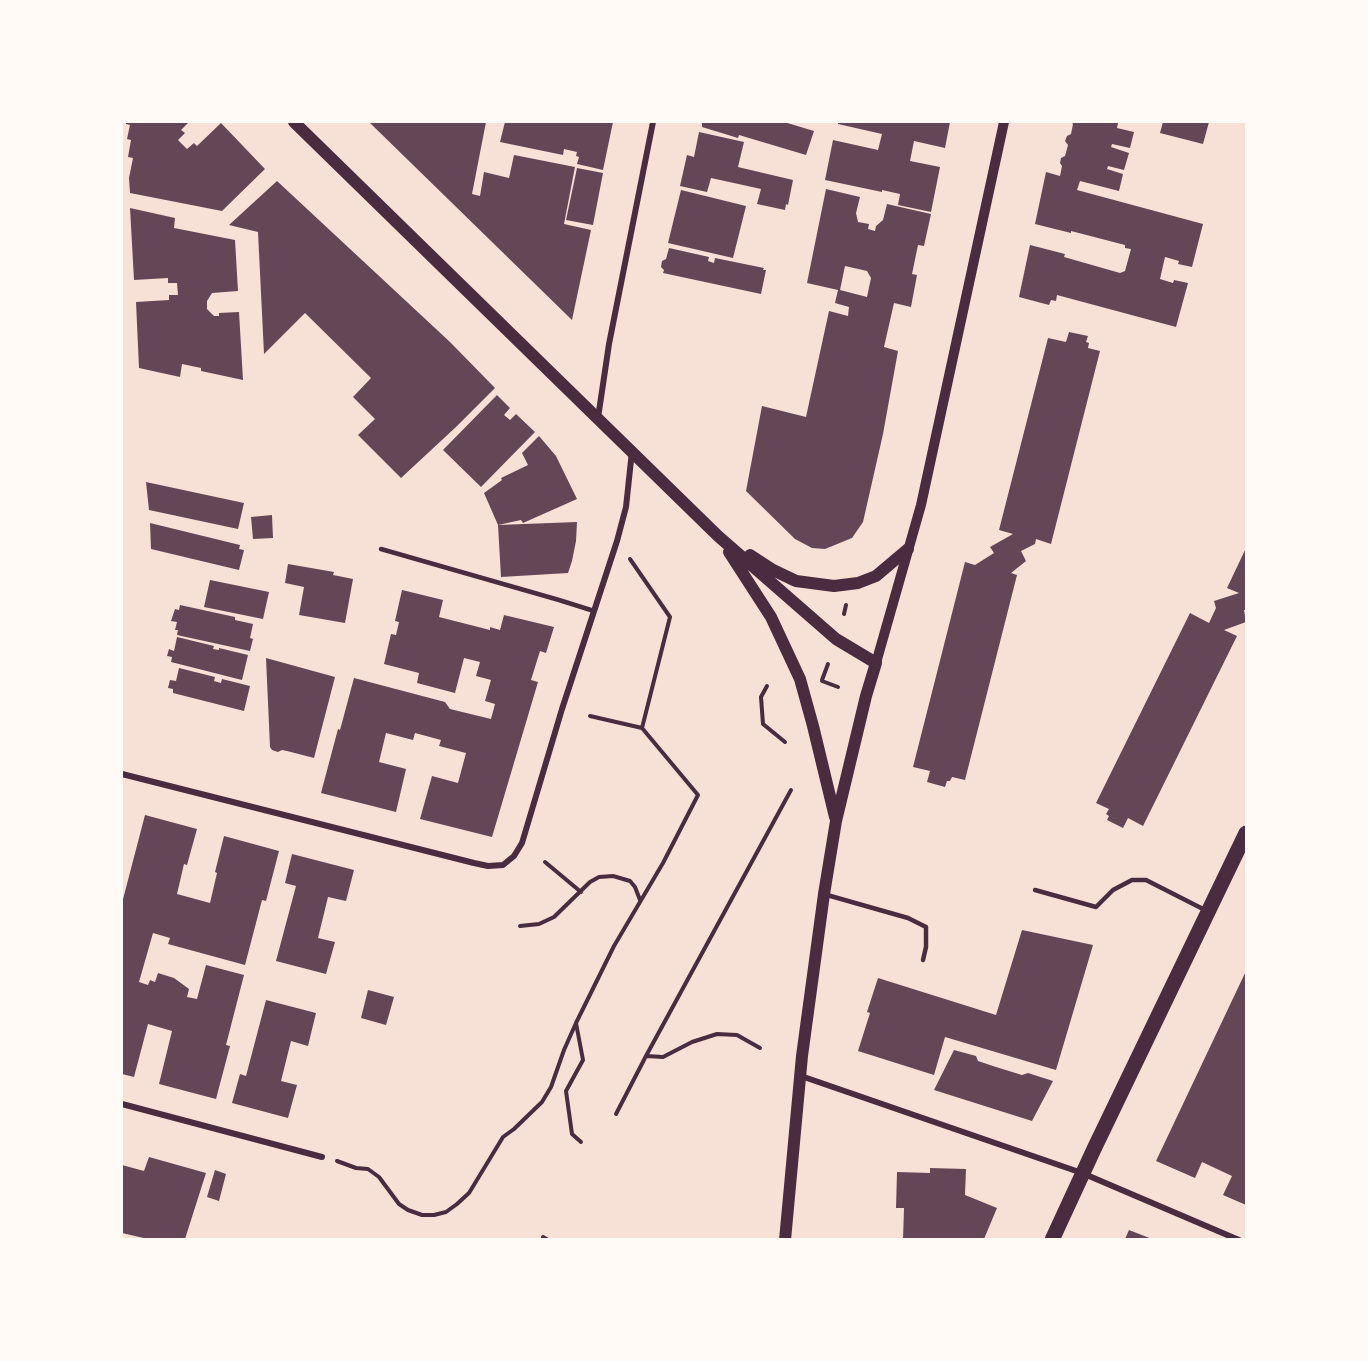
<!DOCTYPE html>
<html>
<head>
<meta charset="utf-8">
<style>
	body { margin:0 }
	#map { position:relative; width:1368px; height:1361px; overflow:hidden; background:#f7e1d7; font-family:"DM Sans",sans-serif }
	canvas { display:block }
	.frame { position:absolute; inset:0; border:123px solid #fffaf5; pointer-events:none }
</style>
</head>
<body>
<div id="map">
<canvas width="1368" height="1361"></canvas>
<div class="frame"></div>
</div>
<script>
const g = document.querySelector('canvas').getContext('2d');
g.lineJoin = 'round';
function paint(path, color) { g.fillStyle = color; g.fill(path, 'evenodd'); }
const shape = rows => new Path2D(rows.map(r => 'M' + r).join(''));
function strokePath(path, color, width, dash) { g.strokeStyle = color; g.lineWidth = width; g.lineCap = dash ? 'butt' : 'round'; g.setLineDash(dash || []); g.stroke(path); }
paint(shape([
	[126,122,189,122,181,130,185,133,178,140,187,149,194,143,197,146,221,123,265,169,222,211,130,193,129,178,133,158,128,157,131,140,127,139,130,125,126,124],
	[369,122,486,122,472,194,480,196,484,172,509,178,514,155,575,167,564,224,591,230,572,320],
	[505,122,613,122,603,170,577,164,579,157,576,156,577,152,564,149,563,155,500,142],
	[702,122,784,122,814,131,806,155,739,135,738,138,702,127],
	[838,122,950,122,945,148,914,141,910,161,940,167,931,212,898,205,900,194,882,190,882,192,825,180,833,140,878,150,882,134,838,124],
	[1071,122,1113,122,1118,123,1117,128,1134,132,1130,148,1112,144,1111,147,1129,153,1124,170,1108,166,1107,169,1123,174,1119,191,1080,181,1077,190,1203,224,1192,267,1178,264,1179,261,1165,257,1160,279,1173,283,1174,280,1188,283,1176,327,1057,295,1056,301,1051,300,1049,305,1019,297,1030,245,1065,254,1064,257,1120,273,1125,271,1131,249,1125,248,1125,245,1071,231,1071,233,1035,224,1046,172,1060,176,1062,166,1060,163,1061,158,1065,156,1068,145,1065,141,1067,136,1071,134,1073,124],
	[1163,122,1209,122,1203,144,1160,133],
	[699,132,744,142,738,167,793,180,788,205,786,204,785,210,757,204,761,189,711,178,707,192,680,186,687,155,694,157],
	[577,168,603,173,593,225,566,220],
	[277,181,450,342,495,388,456,427,401,478,358,435,375,419,353,397,371,378,305,313,264,354,258,232,229,225],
	[826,189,860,197,856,213,858,222,869,224,868,229,875,231,876,226,883,220,887,204,931,214,924,246,918,245,912,274,917,275,911,307,894,303,884,347,898,351,883,434,863,522,852,538,825,549,812,548,795,539,746,491,762,406,806,417,829,311,848,316,849,307,835,303,838,290,807,283],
	[845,266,867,271,871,278,867,297,840,290],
	[681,190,746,206,733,258,668,243],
	[130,208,175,218,174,228,235,240,238,291,212,293,207,301,207,309,214,316,219,316,219,313,239,312,243,380,201,371,201,368,182,364,180,377,139,368,136,302,169,300,169,295,178,295,177,283,168,283,168,278,134,280],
	[669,248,709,257,708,261,714,263,715,258,764,268,763,270,766,270,761,294,663,273,664,270,661,267,662,261,666,259],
	[1069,332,1088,336,1086,342,1089,343,1088,348,1100,351,1051,544,1036,539,1035,544,1021,551,1026,561,1011,573,1017,575,965,780,952,777,950,781,947,781,945,787,927,782,930,771,913,767,965,562,975,565,994,553,990,547,1013,534,999,530,1048,338,1066,342],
	[497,395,510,408,504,415,510,420,516,414,535,432,481,487,443,450],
	[539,436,556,456,577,499,523,523,521,520,498,525,577,522,576,541,572,561,568,573,501,577,498,525,484,493,502,480,501,478,528,465,522,453],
	[146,482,244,503,238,529,149,510],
	[272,515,273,538,253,539,251,517],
	[150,523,240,545,239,549,244,550,239,570,151,549],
	[1246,548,1246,610,1244,610,1246,622,1224,630,1237,636,1143,826,1128,818,1123,828,1107,820,1109,816,1106,814,1109,809,1096,803,1190,613,1209,623,1216,608,1214,601,1239,593,1227,588],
	[288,564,334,572,333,575,353,579,345,623,299,615,304,587,285,583],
	[210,580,269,592,263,619,204,607],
	[402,590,443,600,439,617,490,630,490,627,500,630,504,615,554,627,546,653,540,651,531,680,538,682,492,837,420,819,432,776,458,783,466,753,439,746,441,740,415,733,413,740,386,733,379,762,406,769,396,812,321,793,338,729,340,730,354,678,445,702,450,709,491,719,495,704,485,701,491,680,476,676,480,662,464,658,455,693,417,683,419,673,384,664,391,634,396,635,399,622,395,621],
	[180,605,235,617,235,620,253,624,250,638,253,639,250,651,177,635,178,630,175,630,177,622,171,621,175,609,179,610],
	[177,637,214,646,213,649,219,650,219,648,248,655,242,680,171,662,172,657,167,656,169,649,174,651],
	[266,658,335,677,314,758,287,751,282,750,278,752,272,750,270,747],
	[179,668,215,677,214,681,221,683,222,679,250,686,244,711,173,693,173,689,168,688,170,680,176,681],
	[145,815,197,829,187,865,184,864,177,894,210,903,217,873,215,872,224,836,279,851,266,901,262,900,245,965,168,944,170,938,153,933,139,982,148,985,150,980,155,982,158,973,174,978,189,989,187,997,197,999,206,965,244,975,226,1045,230,1046,216,1099,159,1084,172,1031,148,1024,134,1077,122,1074,122,903],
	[292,854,354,870,346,901,328,897,318,938,335,942,326,974,276,961,296,886,285,883],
	[1022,930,1093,945,1056,1070,945,1037,934,1075,858,1051,870,1013,867,1012,878,978,996,1015],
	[1246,971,1246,1205,1223,1195,1232,1176,1202,1162,1195,1178,1156,1161],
	[368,990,394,997,386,1025,361,1018],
	[266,1000,316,1013,308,1046,291,1041,281,1081,297,1085,288,1118,232,1103,240,1074,246,1076],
	[954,1050,976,1056,978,1061,996,1067,1022,1075,1028,1073,1053,1081,1032,1121,934,1090],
	[149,1157,206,1173,185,1239,148,1239,122,1233,122,1165,144,1171],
	[930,1168,966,1169,965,1195,997,1208,984,1239,903,1239,904,1208,896,1208,897,1172,930,1173],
	[215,1170,226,1174,219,1201,207,1197],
	[1129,1230,1152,1239,1125,1239]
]), '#644757');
strokePath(shape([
	[630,559,670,617,642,728],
	[844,614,846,605],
	[822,680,828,664],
	[822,681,838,687],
	[767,686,761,697,763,724,785,742],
	[545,862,581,892],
	[520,926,539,924,554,917,590,882,599,877,613,876,630,881,635,887,640,900],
	[576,1023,583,1060,566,1091,572,1134,581,1142],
	[646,1056,663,1057,692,1042,717,1034,737,1035,760,1048],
	[616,1114,646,1056,791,790],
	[337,1161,356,1168,368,1169,379,1177,399,1204,408,1210,422,1215,434,1215,446,1212,457,1204,469,1193,503,1137,514,1129,542,1102,551,1087,564,1050,576,1023,614,946,663,863,698,795,642,728,590,716],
	[543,1237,548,1240]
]), '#4a2c40', 4);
strokePath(shape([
	[381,549,559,600,594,611],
	[1035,890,1096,907,1113,890,1132,880,1146,880,1205,910],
	[827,895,908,918,926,927,926,947,923,960]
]), '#4a2c40', 4.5);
strokePath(shape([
	[598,418,609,344,653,122],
	[122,774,474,863,488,866,503,865,514,856,522,843,562,709,617,541,626,507,632,451],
	[801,1076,1082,1173,1239,1240],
	[122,1104,322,1157]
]), '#4a2c40', 6);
strokePath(shape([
	[876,663,921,505,1004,122]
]), '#4a2c40', 10);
strokePath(shape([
	[294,122,718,536,836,639,876,663,866,696,836,821,824,894,802,1056,785,1240],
	[729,552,771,617,800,679,813,726,835,817],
	[750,555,773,570,796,581,834,586,858,583,876,576,908,549]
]), '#4a2c40', 12);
strokePath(shape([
	[1052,1240,1094,1149,1246,833]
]), '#4a2c40', 15);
</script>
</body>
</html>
